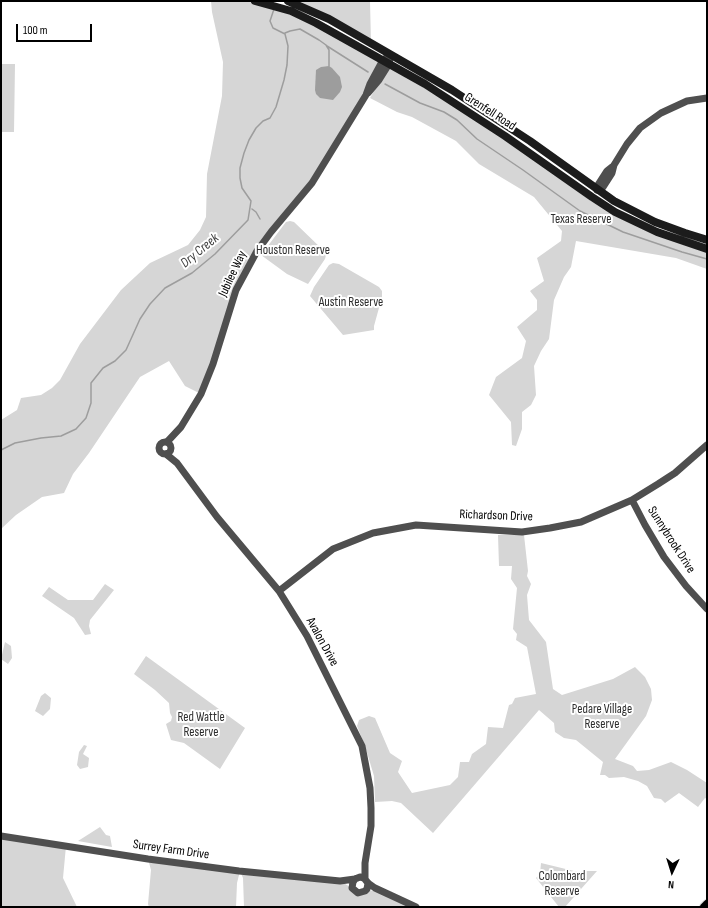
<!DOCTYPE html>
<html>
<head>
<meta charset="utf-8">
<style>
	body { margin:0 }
	#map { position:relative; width:708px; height:908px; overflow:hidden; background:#fff; font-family:"Sofia Sans Condensed",sans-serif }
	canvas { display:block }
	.frame { position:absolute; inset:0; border:2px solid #000; pointer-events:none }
	.north { position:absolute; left:652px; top:852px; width:40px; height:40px; -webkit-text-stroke:3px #fff; paint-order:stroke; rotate:184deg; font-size:11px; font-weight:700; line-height:16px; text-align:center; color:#000 }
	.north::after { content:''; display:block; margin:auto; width:14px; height:18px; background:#000; clip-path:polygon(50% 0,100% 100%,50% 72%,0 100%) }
	.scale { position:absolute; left:16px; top:24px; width:76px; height:18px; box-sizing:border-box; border:2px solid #000; border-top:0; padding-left:5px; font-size:12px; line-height:14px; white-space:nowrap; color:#000; -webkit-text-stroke:3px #fff; paint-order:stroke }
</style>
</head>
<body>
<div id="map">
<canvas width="708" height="908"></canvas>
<div class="frame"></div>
<div class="north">N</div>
<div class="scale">100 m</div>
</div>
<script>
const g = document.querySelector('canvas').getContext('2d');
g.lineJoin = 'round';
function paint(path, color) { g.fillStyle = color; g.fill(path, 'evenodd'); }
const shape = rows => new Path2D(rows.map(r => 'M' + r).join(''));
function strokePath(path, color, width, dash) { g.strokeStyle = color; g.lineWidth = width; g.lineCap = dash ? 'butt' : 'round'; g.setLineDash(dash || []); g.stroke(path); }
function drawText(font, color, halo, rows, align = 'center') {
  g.font = font + ' "Sofia Sans Condensed",sans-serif'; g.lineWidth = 4; g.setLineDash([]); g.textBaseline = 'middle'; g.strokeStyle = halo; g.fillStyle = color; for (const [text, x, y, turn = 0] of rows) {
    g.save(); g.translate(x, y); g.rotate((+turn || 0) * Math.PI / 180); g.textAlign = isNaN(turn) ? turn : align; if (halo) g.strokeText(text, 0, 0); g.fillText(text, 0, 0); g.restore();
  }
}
paint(shape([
	[211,1,255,1,284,9,383,60,312,183,283,216,236,290,201,394,185,386,169,361,140,377,89,453,73,474,64,493,42,497,16,515,1,529,1,420,17,410,21,398,41,395,52,388,60,380,80,344,121,290,150,263,188,245,200,230,206,217,207,174,222,96,223,62,212,12],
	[288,1,370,1,371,43],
	[1,64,15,64,14,132,1,132],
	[393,68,499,135,591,201,707,252,707,269,676,258,576,241,571,267,564,277,554,300,549,339,541,351,534,366,536,395,531,405,522,412,522,429,516,446,512,445,511,422,489,395,496,377,522,358,526,341,517,327,537,310,537,300,530,291,544,281,537,258,561,241,562,231,534,197,479,164,456,141,412,117,397,112,370,98,387,69],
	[290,221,294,222,323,250,326,255,325,259,308,284,287,274,261,255,286,222],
	[333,263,339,264,379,287,382,291,382,297,374,326,374,330,343,335,310,296,314,287,329,265],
	[498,535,524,535,528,571,527,576,531,584,527,595,529,620,546,642,553,689,562,695,613,679,635,667,645,677,651,689,652,700,646,716,615,759,633,766,637,771,649,770,671,762,687,770,707,783,707,799,705,798,698,807,679,793,665,803,661,799,654,798,647,786,638,781,624,777,609,778,605,775,600,775,603,762,576,740,564,738,555,732,554,723,539,710,433,833,401,803,392,801,375,802,374,776,365,746,357,726,359,720,369,716,375,718,390,753,402,761,398,772,412,793,450,785,458,777,460,762,469,762,472,754,486,744,488,727,503,728,509,705,512,704,515,698,536,694,527,647,516,640,517,634,513,629,517,588,511,579,512,566,499,566],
	[105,584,114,590,90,620,89,626,91,634,85,635,74,618,42,596,49,587,68,600,93,600],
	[5,642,11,646,12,658,8,664,1,659],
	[146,656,245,728,220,769,184,743,171,740,166,724,171,721,172,717,170,713,169,703,155,690,134,674],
	[45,693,51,698,50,709,43,716,35,711,41,696],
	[84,745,87,746,83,754,89,758,88,767,80,769,77,765,79,752],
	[100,827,106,835,110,836,112,847,78,841],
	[1,836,66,846,63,878,77,907,1,907],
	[148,859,340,881,352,888,356,892,366,890,376,891,416,907,244,907,243,878,240,871,237,883,236,907,149,907,148,904,151,870],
	[541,863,574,871,597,871,565,907,559,907,536,878,540,874]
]), '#d6d6d6');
paint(shape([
	[329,66,332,68,340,77,342,87,340,92,333,100,320,98,316,94,315,90,316,70,321,67]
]), '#9d9d9d');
strokePath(shape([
	[285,33,290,31,300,29,319,40,326,45,329,50,329,66],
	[327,46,368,72],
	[385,84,420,103,444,112,457,120,477,139,523,170,580,211,623,232,682,252,707,259],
	[252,209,256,212,260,219],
	[1,450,15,443,41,438,61,436,76,429,86,418,91,403,91,383,103,368,115,361,126,350,140,319,150,304,165,288,192,273,215,254,248,220,251,201,242,188,240,178,240,168,244,153,249,140,256,128,263,121,270,118,276,107,284,80,287,65,288,46,285,34,273,28,270,21,274,9]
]), '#9d9d9d', 1.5);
const primary = shape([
	[704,907,707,904]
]);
strokePath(primary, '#dbdbdb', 10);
strokePath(shape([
	[368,93,379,80,389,64,390,58],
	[597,190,603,187,612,173,614,165,627,144,640,128,661,113,687,101,707,98],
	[597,190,598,185,607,171,612,167],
	'159 448a6 6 0 1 1 12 0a6 6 0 1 1-12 0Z',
	[167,442,181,427,201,394,213,364,236,290,257,251,271,232,312,183,366,95,370,84,383,60,386,58],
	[166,454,177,463,217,517,279,591,307,636,362,746,370,788,371,808,371,826,365,863,365,879],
	[632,500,645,525,664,557,686,586,707,609],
	[279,591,333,549,373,533,416,525,522,532,550,528,581,522,632,500,658,484,675,473,707,445],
	[1,836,148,859,239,871,340,881,355,879,360,877,364,878,368,883,375,888,416,907],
	[355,879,353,882,352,888,358,893,365,891,367,889,368,883]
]), '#4f4f4f', 7);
strokePath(shape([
	[255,1,291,11,316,23,425,84,505,136,592,197,615,212,657,232,707,249],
	[288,1,329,19,452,90,530,141,614,201,655,222,685,233,707,240]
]), '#1c1c1c', 8);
strokePath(primary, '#000', 8);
drawText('13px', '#000', '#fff', [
	["Grenfell Road",490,112,33],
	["Jubilee Way",233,274,-65],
	["Richardson Drive",496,516,2],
	["Sunnybrook Drive",671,540,57],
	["Avalon Drive",322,642,61],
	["Surrey Farm Drive",171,850,8]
]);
drawText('13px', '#2d2d2d', '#fff', [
	["Texas Reserve",581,220],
	["Houston Reserve",293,251],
	["Austin Reserve",351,303],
	["Pedare Village",602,710],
	["Reserve",602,725],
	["Red Wattle",201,718],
	["Reserve",201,733],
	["Colombard",562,877],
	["Reserve",562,892]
]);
drawText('italic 14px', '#3e3e3e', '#fff', [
	["Dry Creek",200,251,-40]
]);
</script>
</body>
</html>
